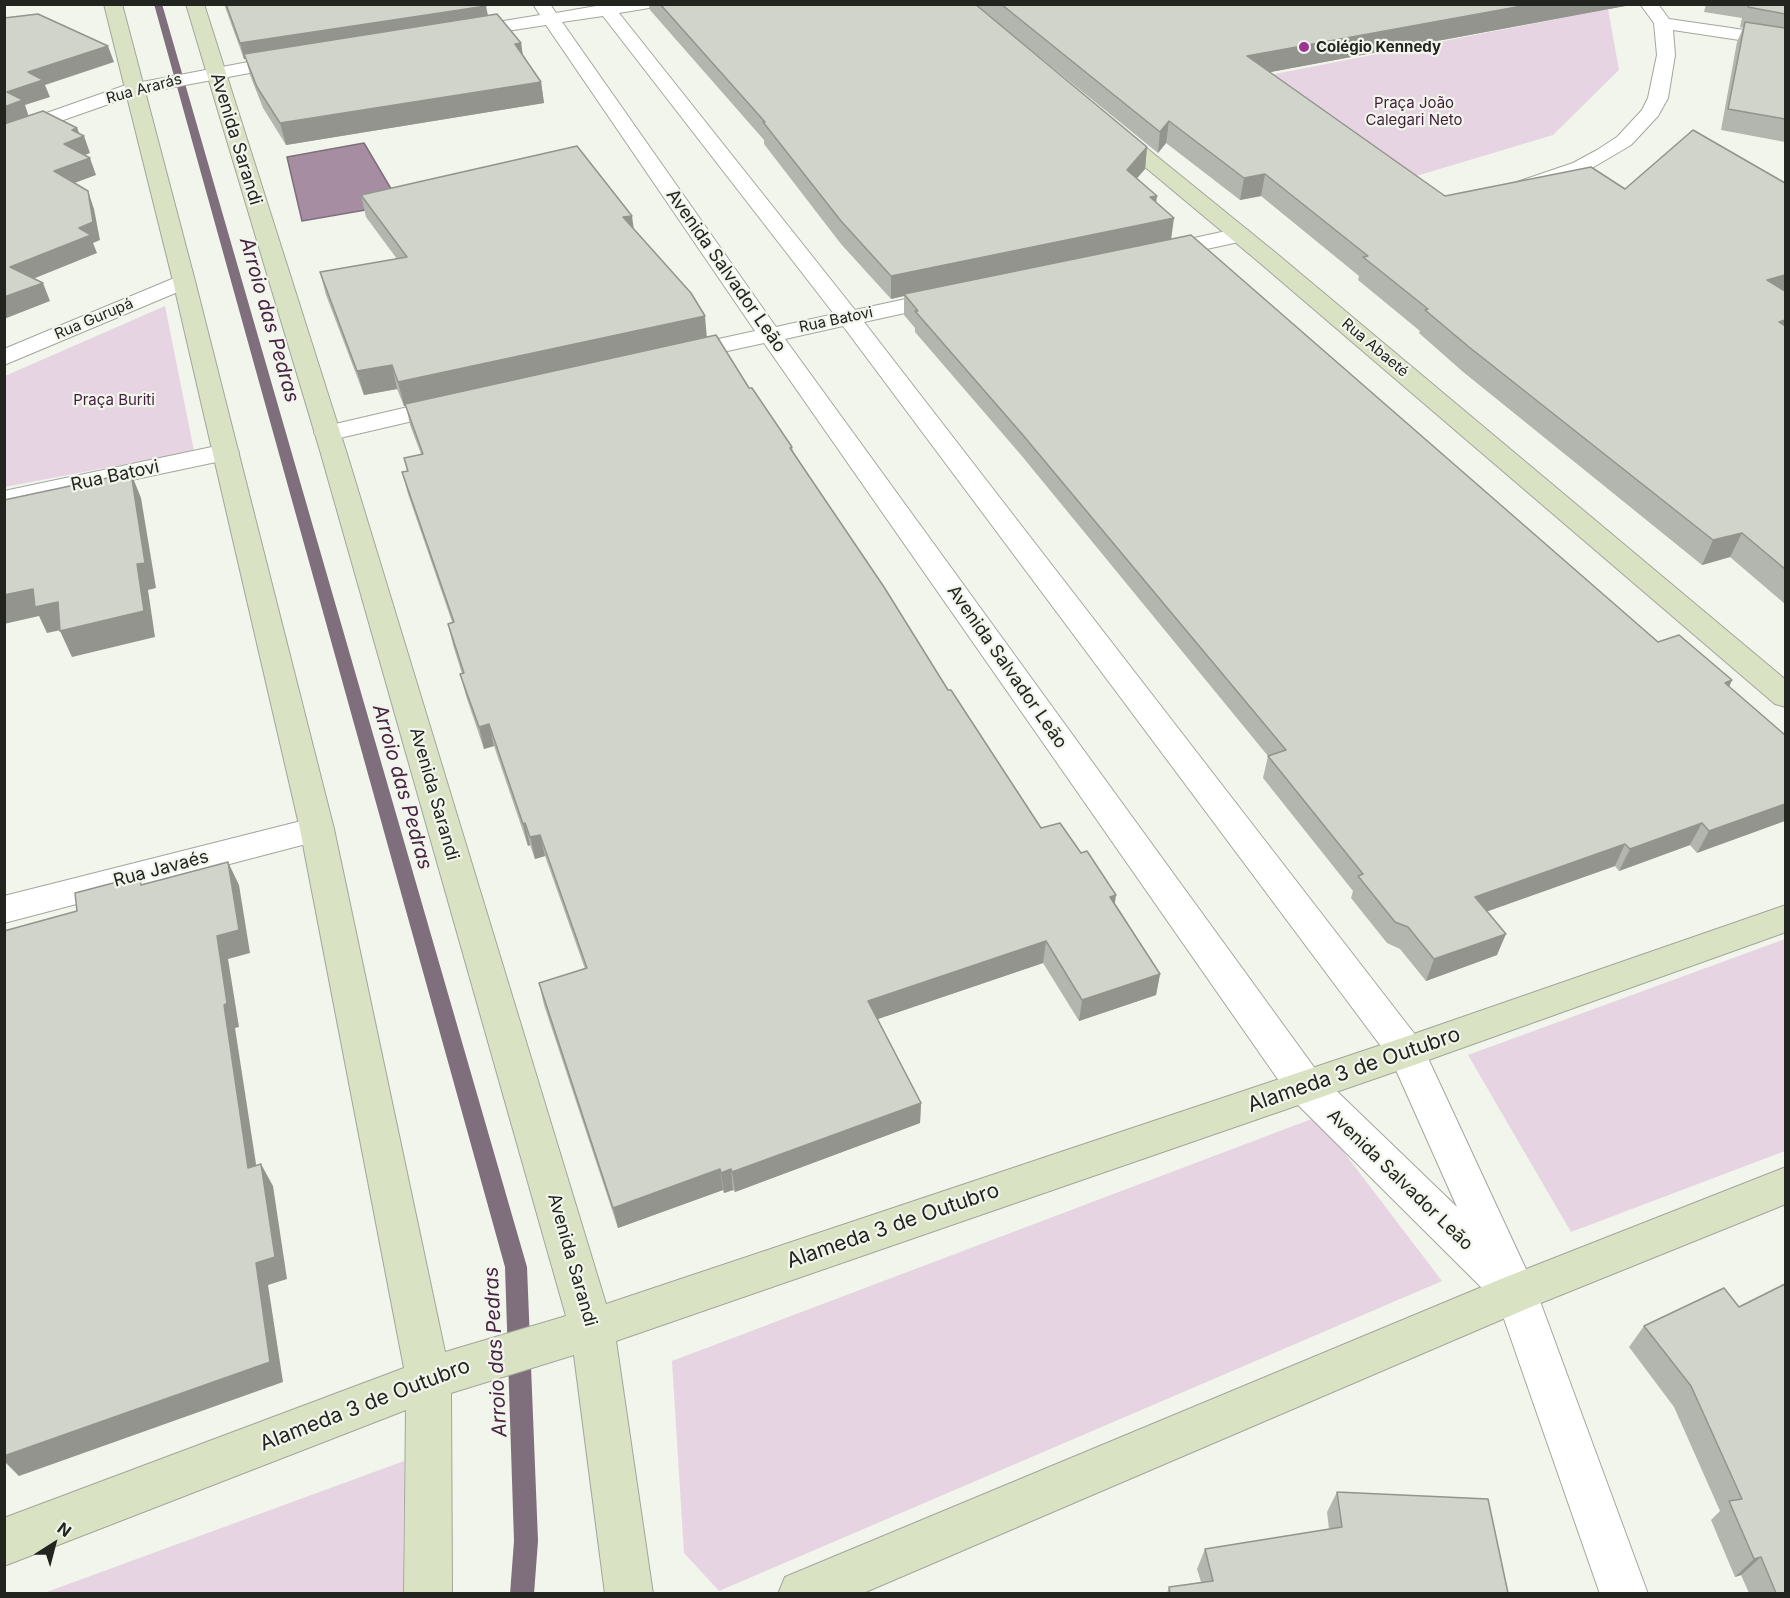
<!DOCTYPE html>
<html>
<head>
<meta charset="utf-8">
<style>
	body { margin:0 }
	#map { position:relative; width:1790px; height:1598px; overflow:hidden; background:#f1f5eb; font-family:Inter,sans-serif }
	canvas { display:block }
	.frame { position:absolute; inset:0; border:6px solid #222420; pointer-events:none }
	.north { position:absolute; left:24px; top:1514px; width:60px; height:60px; -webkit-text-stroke:4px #f1f5eb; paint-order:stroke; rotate:36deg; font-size:16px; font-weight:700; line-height:24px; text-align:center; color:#222420 }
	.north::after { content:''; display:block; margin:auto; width:21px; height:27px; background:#222420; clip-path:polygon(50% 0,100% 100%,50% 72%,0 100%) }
</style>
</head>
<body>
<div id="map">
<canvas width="1790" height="1598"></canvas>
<div class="frame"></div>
<div class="north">N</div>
</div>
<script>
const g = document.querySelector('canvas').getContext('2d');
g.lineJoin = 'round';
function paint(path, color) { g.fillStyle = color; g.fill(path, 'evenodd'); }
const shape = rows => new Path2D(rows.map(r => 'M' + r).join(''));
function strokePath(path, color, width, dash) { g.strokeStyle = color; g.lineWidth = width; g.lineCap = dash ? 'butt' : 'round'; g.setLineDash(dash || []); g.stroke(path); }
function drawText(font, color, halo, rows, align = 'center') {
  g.font = font + ' Inter,sans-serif'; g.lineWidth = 4.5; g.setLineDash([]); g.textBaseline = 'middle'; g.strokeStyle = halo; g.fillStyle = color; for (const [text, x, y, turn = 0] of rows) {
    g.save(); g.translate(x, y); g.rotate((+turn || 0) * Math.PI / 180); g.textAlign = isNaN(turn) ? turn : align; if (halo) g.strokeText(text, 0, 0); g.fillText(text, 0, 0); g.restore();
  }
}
paint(shape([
	[1608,9,1619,70,1553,135,1403,180,1254,78],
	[165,306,194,451,5,487,5,376],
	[1785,939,1785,1151,1571,1232,1468,1055],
	[1317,1117,1442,1281,719,1591,684,1553,672,1361],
	[404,1461,403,1593,44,1593]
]), '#e6d4e2');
const water = shape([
	[364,143,400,204,302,221,287,157,364,143]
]);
paint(water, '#a78da2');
strokePath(water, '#7f6e7b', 1.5);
paint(shape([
	[154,4,162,4,527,1267,538,1541,534,1594,510,1594,514,1541,505,1267,154,4]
]), '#7f6e7b');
const street = shape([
	[533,4,550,4,556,13,596,6,595,4,651,4,649,8,619,13,855,310,947,290,955,292,959,297,955,302,864,322,1420,1041,1537,1293,1648,1594,1600,1594,1496,1296,1487,1293,1291,1098,764,343,677,362,668,360,665,355,668,350,755,331,546,25,461,38,452,33,461,28,540,15,533,4],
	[603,16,834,314,776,327,562,22,603,16],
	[843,326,1392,1061,1457,1207,1319,1074,785,339,843,326],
	[1640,4,1658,4,1669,19,1786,36,1786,47,1673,30,1675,55,1668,98,1658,116,1631,145,1587,171,1531,190,1517,190,1514,186,1517,182,1573,163,1597,150,1617,137,1642,110,1648,98,1657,55,1654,23,1640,4],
	[291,54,300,60,298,64,137,94,4,141,4,128,126,85,291,54],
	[1240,228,1248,230,1251,235,1248,240,1156,260,1148,258,1145,253,1148,248,1240,228],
	[184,274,192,276,195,281,192,286,4,365,4,349,184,274],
	[451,397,460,400,464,405,460,410,327,441,318,438,314,433,318,428,451,397],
	[226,444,235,446,239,452,235,458,4,507,4,491,226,444],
	[317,817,329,820,334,829,329,838,4,923,4,896,317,817]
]);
const secondary = shape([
	[104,4,122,4,195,281,334,829,445,1352,566,1316,321,454,186,4,204,4,347,454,606,1304,1402,1038,1786,905,1786,932,1420,1063,616,1341,653,1594,605,1594,574,1355,451,1393,452,1594,404,1594,406,1410,4,1566,4,1518,404,1368,300,829,173,281,104,4],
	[1110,122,1117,124,1276,253,1786,680,1786,707,1775,704,1260,263,1103,132,1100,128,1103,124,1110,122],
	[1786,1167,1786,1204,1531,1307,861,1594,778,1594,785,1577,1501,1279,1786,1167]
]);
strokePath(street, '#a3a69d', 2);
strokePath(secondary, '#a3a69d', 2);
paint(street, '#fff');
paint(secondary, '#d9e2c2');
paint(shape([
	[224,4,485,4,488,16,521,43,523,56,541,82,544,103,286,145,263,108,250,75,246,59,244,59],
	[649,4,1636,4,1270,72,1445,196,1785,183,1785,604,1730,557,1702,565,1462,371,1419,333,1420,331,1358,280,1359,276,1261,196,1240,200,1166,143,1158,153,978,7,1147,147,1145,169,1137,178,1156,202,1171,239,1658,642,1732,680,1729,687,1785,735,1697,853,1690,845,1619,871,1615,866,1487,911,1497,955,1426,981,1400,949,1387,943,1351,898,1353,891,1263,778,1268,756,1021,455,915,332,915,328,904,315,904,296,891,299,841,244,764,144,764,140,650,10],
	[1706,4,1785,4,1785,142,1721,130,1737,42,1743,28,1740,27,1742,18,1704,12],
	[361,195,634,229,707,337,749,388,792,447,793,451,948,690,1041,828,1081,853,1115,903,1160,974,1156,995,1079,1021,1043,963,878,1019,921,1103,920,1123,735,1192,733,1190,724,1193,723,1190,618,1228,544,1005,539,983,585,969,545,856,535,859,530,845,528,846,494,746,484,749,466,696,460,674,462,674,453,645,448,624,452,622,408,494,402,472,407,471,404,458,421,454,410,425,406,405,404,406,397,389,364,395,326,295,320,272,397,259,366,217],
	[1724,1288,1785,1593,1749,1593,1741,1575,1735,1577,1711,1520,1720,1511,1674,1407,1629,1347,1644,1326],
	[1337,1492,1508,1593,1167,1593,1169,1587,1201,1582,1197,1569,1205,1549,1329,1529,1327,1512]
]), '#b3b6ae');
paint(shape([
	[1533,4,1636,4,1244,77,1247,56],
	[486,6,489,21,244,54,246,59,244,59,240,43],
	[521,43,524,64,515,44],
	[108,46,114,62,45,85,50,97,25,105,29,117,4,127,4,107,7,92,28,72],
	[541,82,544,103,286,145,280,123],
	[1169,121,1166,143,1158,153,1160,132],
	[77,128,81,137,84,136,90,153,70,161,64,144,72,130],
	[1147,147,1145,169,1125,192,1127,170],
	[90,158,96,175,61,188,54,171],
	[1265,174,1261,196,1240,200,1244,178],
	[88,191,94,209,100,240,93,243,97,253,18,285,10,267,79,228],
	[1157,196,1154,218,1150,197],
	[632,216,635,238,623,217],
	[1174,218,1171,240,904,294,904,296,891,299,891,276],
	[1785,275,1785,296,1767,280],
	[43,283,50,301,4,319,4,297],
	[705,316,707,339,404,406,398,382],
	[1785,320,1785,341,1779,322],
	[392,365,397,389,364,395,357,371],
	[131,473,141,498,156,588,148,590,155,637,72,657,60,631,137,564],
	[1742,533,1730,557,1702,565,1713,540],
	[33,589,58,602,70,628,47,633,39,616,4,624,4,595],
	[1732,680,1722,702,1725,683],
	[489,724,494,746,484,749,479,727],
	[1785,804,1785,821,1697,853,1709,831],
	[525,823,530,845,528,846,523,824],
	[1702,823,1690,845,1619,871,1630,849],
	[540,835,545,856,535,859,530,837],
	[1625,844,1615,866,1466,919,1475,897],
	[228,862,239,885,250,953,228,959,239,1027,235,1028,260,1190,248,1168,224,1005,217,936],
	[1116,895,1113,917,1110,897],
	[1506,934,1497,955,1426,981,1434,959],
	[1046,941,1043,963,869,1022,868,1001],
	[1160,974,1156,995,1079,1021,1082,1000],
	[921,1103,920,1123,735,1192,732,1172],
	[261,1164,273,1186,287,1279,268,1285,283,1382,19,1476,6,1463,4,1464,4,1444,256,1263],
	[720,1169,723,1190,618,1228,613,1208],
	[731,1169,733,1190,724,1193,721,1173],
	[1761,1557,1741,1575,1735,1577,1754,1559]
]), '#92948d');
const building = shape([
	[226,4,485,4,486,6,240,43,226,4],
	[660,4,975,4,1147,147,1127,170,1157,196,1150,197,1174,218,891,276,841,221,763,122,765,122,660,4],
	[1001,4,1533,4,1247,56,1445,196,1591,167,1625,189,1693,130,1785,183,1785,275,1767,280,1785,291,1785,320,1779,322,1785,326,1785,569,1742,533,1713,540,1469,347,1425,310,1428,309,1363,257,1368,256,1265,174,1244,178,1169,121,1160,132,1001,4],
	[1748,4,1785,4,1785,14,1748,7,1748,4],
	[38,14,108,46,28,72,43,80,7,92,23,100,4,107,4,18,38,14],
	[497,14,521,43,515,44,541,82,280,123,257,87,244,54,497,14],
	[1745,22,1785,28,1785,119,1728,109,1745,22],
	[43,111,77,128,72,130,84,136,64,144,90,158,54,171,88,191,93,222,79,228,91,235,10,267,43,283,4,297,4,124,43,111],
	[577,146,632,216,623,217,691,293,705,316,398,382,392,365,357,371,320,272,407,257,361,195,577,146],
	[1191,235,1658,642,1679,635,1732,680,1725,683,1785,735,1785,804,1709,831,1702,823,1630,849,1625,844,1475,897,1506,934,1434,959,1408,927,1395,922,1358,876,1363,874,1268,756,1286,750,1022,434,915,311,918,311,904,294,1191,235],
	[716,335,749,388,752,388,792,447,790,448,884,587,948,690,951,690,1041,828,1060,823,1081,853,1087,851,1116,895,1110,897,1160,974,1082,1000,1046,941,868,1001,921,1103,732,1172,731,1169,721,1173,720,1169,613,1208,539,983,587,968,540,835,530,837,525,823,523,824,489,724,479,727,460,674,464,673,448,624,454,622,402,472,408,471,404,458,423,454,405,404,716,335],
	[131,473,145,563,137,564,144,611,60,631,58,602,35,607,33,589,4,595,4,500,131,473],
	[228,862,239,930,217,936,227,1003,224,1005,248,1168,261,1164,275,1257,256,1263,270,1362,4,1456,4,931,77,911,75,893,140,876,141,885,228,862],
	[1785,1284,1785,1593,1776,1593,1761,1557,1754,1559,1729,1501,1742,1499,1691,1386,1644,1326,1724,1288,1739,1307,1785,1284],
	[1337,1492,1488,1499,1508,1593,1170,1593,1169,1587,1213,1581,1205,1549,1342,1527,1337,1492]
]);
paint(building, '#d0d4ca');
strokePath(building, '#92948d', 1.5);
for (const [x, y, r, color] of [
	[1304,47,6,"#9f3393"]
]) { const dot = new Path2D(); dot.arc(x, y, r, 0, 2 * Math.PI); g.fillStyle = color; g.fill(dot); strokePath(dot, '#f1f5eb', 2); }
drawText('bold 15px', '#222420', '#f1f5eb', [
	["Colégio Kennedy",1316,47]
], 'left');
drawText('15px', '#222420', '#f1f5eb', [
	["Rua Ararás",144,89,-15],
	["Rua Gurupá",94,319,-23],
	["Rua Batovi",836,320,-12],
	["Rua Abaeté",1375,348,40]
]);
drawText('15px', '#421e3d', '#f1f5eb', [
	["Praça João",1414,103],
	["Calegari Neto",1414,120],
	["Praça Buriti",114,400]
]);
drawText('18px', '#222420', '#f1f5eb', [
	["Avenida Sarandi",236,139,73],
	["Avenida Salvador Leão",726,271,55],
	["Rua Batovi",115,476,-12],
	["Avenida Salvador Leão",1007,667,55],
	["Avenida Sarandi",434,794,74],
	["Rua Javaés",161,869,-15],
	["Avenida Salvador Leão",1400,1180,44],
	["Avenida Sarandi",572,1260,74]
]);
drawText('italic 20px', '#492444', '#f1f5eb', [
	["Arroio das Pedras",269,320,74],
	["Arroio das Pedras",402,787,74],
	["Arroio das Pedras",496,1352,-93]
]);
drawText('21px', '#222420', '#f1f5eb', [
	["Alameda 3 de Outubro",1354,1070,-19],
	["Alameda 3 de Outubro",893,1226,-19],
	["Alameda 3 de Outubro",365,1405,-21]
]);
</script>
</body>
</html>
